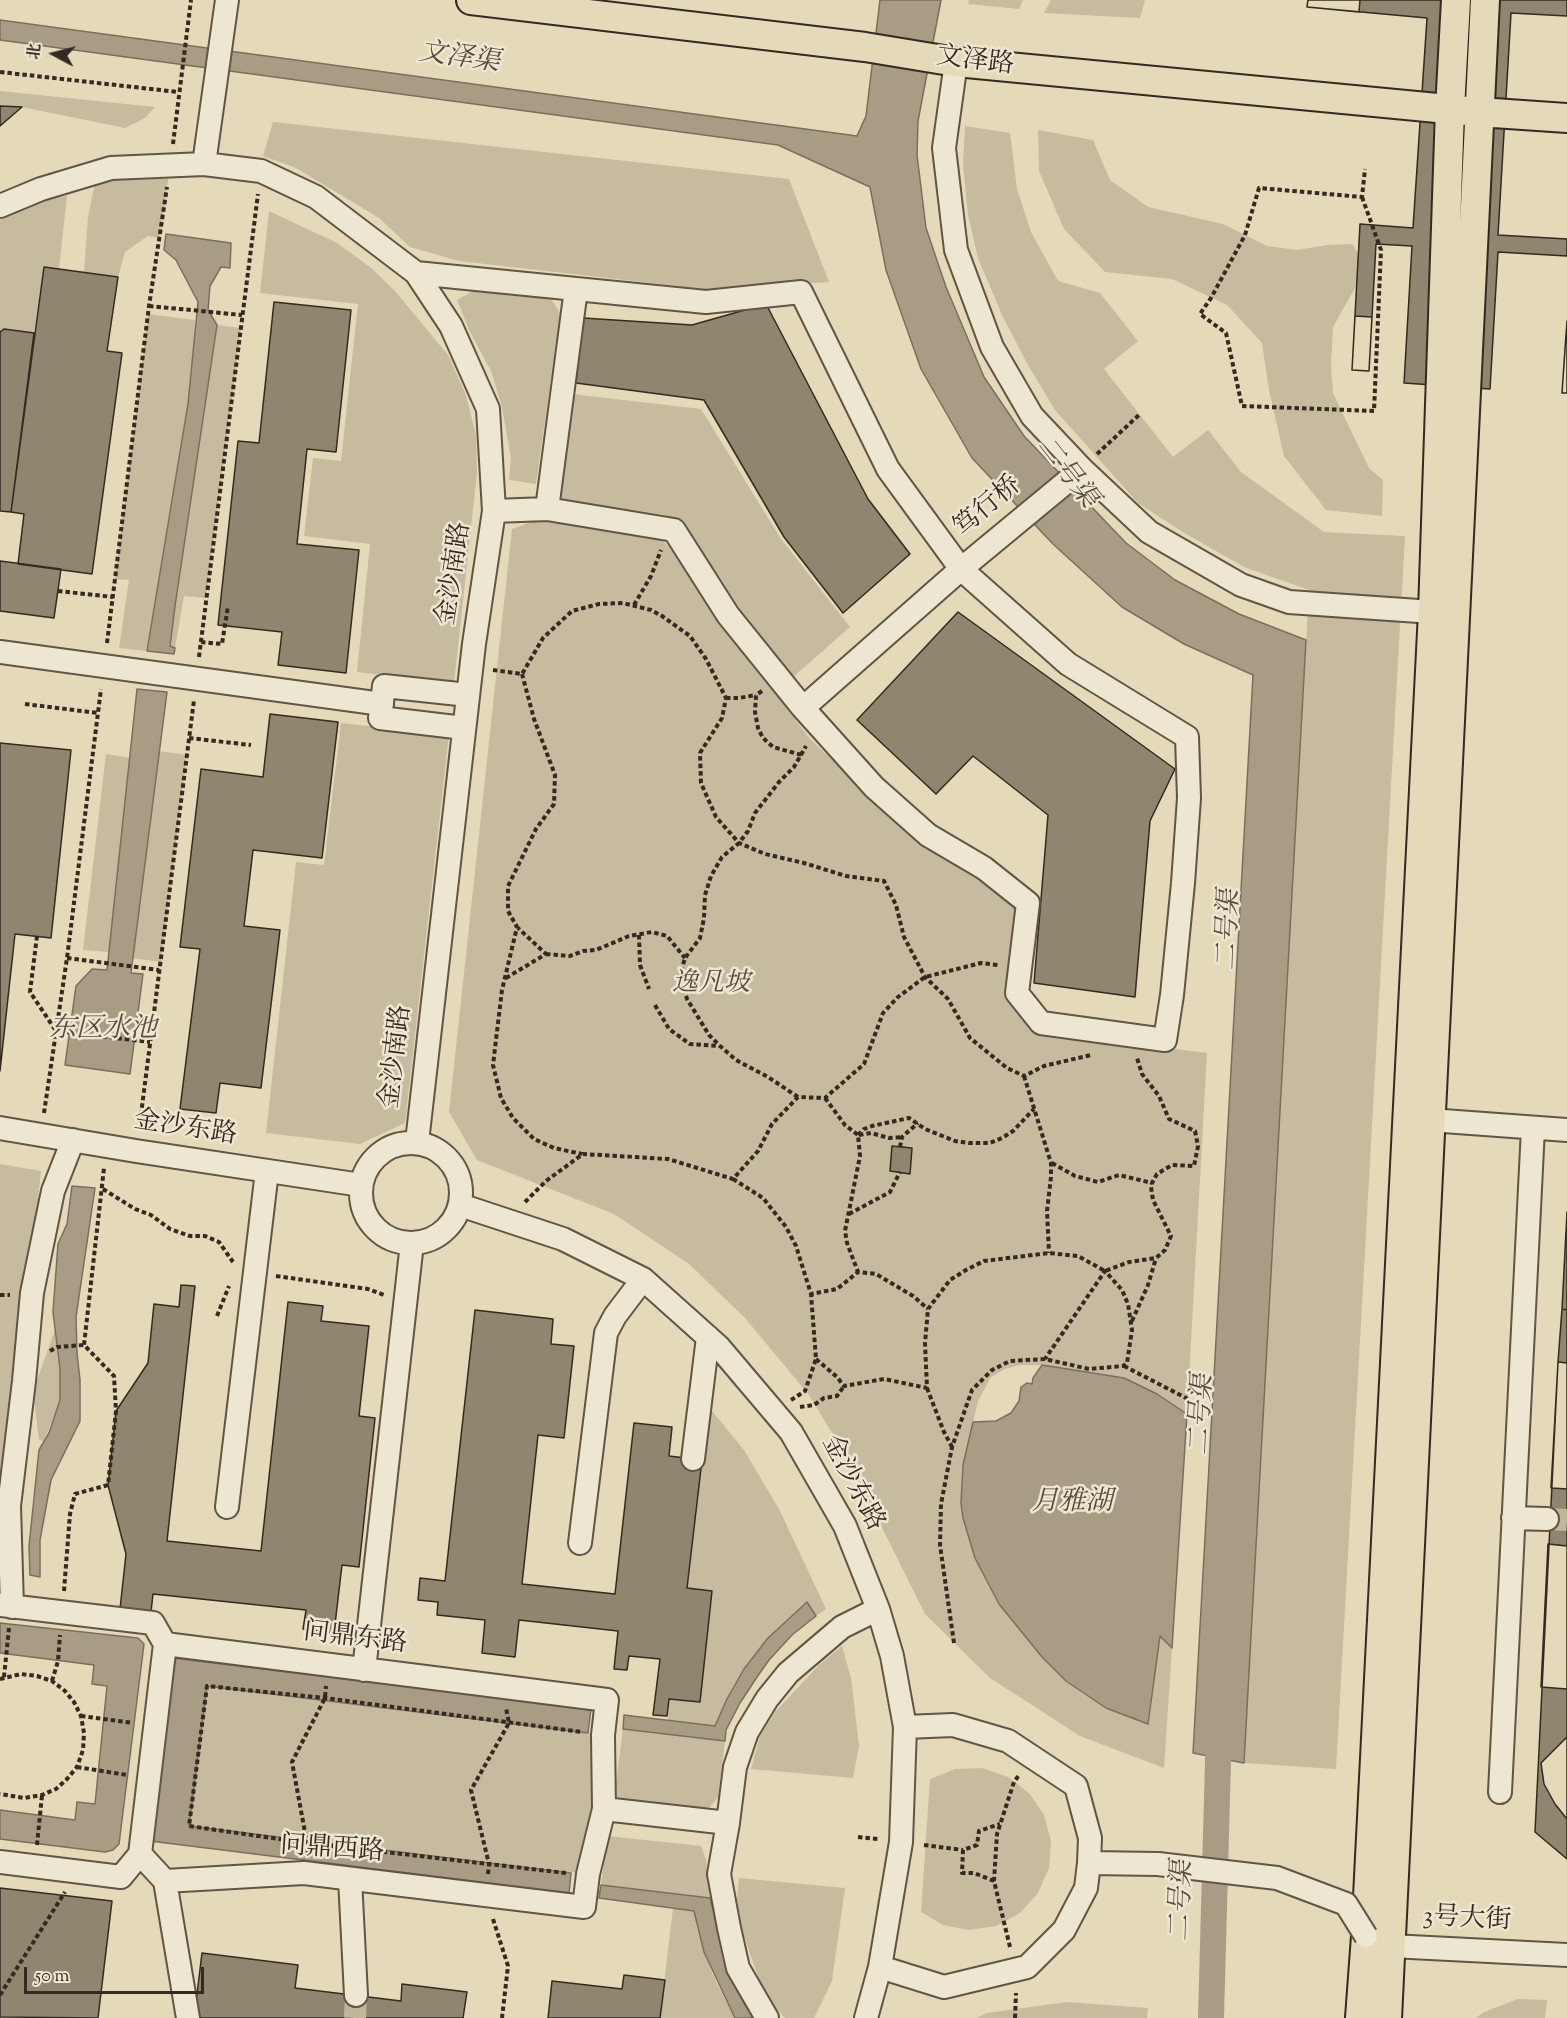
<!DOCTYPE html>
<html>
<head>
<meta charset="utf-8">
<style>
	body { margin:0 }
	#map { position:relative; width:1567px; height:2018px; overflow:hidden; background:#e4d9b8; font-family:"Sorts Mill Goudy","Noto Serif SC",serif }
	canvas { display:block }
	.north { position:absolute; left:24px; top:24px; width:60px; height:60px; -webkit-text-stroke:4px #ede6d1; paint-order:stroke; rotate:277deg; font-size:16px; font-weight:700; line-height:24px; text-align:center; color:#352920 }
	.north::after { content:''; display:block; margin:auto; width:21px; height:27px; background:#352920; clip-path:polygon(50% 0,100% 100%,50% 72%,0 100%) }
	.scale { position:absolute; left:24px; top:1967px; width:180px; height:27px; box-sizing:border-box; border:3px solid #352920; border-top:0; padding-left:8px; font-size:18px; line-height:21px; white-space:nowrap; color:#352920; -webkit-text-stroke:4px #ede6d1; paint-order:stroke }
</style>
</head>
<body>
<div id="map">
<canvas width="1567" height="2018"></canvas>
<div class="north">北</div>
<div class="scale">50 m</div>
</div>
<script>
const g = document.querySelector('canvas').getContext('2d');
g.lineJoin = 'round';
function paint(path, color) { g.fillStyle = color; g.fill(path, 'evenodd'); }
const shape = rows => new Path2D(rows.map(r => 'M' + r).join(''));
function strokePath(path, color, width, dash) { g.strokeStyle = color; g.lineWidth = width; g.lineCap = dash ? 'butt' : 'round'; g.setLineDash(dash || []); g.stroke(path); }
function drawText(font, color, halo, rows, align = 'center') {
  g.font = font + ' "Sorts Mill Goudy","Noto Serif SC",serif'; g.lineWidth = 5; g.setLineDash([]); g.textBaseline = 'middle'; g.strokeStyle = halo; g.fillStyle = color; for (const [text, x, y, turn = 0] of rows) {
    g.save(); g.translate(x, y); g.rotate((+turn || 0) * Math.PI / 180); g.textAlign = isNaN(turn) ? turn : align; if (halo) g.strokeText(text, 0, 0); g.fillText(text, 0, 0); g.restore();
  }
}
paint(shape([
	[969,0,1023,0,1019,9,968,4],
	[1051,0,1145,0,1140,18,1044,13],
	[0,91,155,107,145,118,125,128,22,107,0,106],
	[273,122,789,179,829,282,712,290,459,261,410,247,379,218,296,168,263,156],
	[965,126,1010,133,1017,189,1031,232,1058,281,1100,293,1138,341,1104,369,1173,457,1208,430,1241,472,1324,532,1405,536,1336,1769,1244,1763,1309,590,1244,567,1181,531,1138,503,1055,410,1028,365,1002,315,978,258,968,215,963,164],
	[1038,130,1093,140,1110,180,1148,207,1223,224,1267,246,1297,250,1328,245,1353,244,1361,261,1355,288,1333,327,1331,364,1333,393,1369,468,1383,480,1382,516,1326,510,1284,456,1269,390,1262,343,1227,305,1172,279,1105,272,1064,229,1039,171],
	[170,166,160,238,148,236,125,252,118,277,84,272,88,217,95,183],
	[67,196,59,269,43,272,34,333,4,329,0,332,0,220,23,208,53,198],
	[269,211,337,243,370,267,395,291,448,355,466,395,476,435,477,473,454,683,357,672,370,544,304,536,313,458,341,461,358,304,260,293],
	[473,291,551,299,560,313,536,484,509,480,511,458,508,442,502,407,491,371,469,330,457,300],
	[148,314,195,320,193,365,188,404,147,651,119,648,129,580,115,579],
	[217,325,241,328,206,598,184,596,175,648,170,647,175,606],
	[572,394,701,409,781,539,850,627,793,677,745,617,683,523,665,515,561,499],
	[542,518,655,534,686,562,715,613,810,739,877,802,925,843,1011,900,1020,921,1011,1000,1031,1031,1207,1053,1187,1414,1157,1394,1124,1378,1042,1365,1020,1365,1005,1369,991,1377,978,1401,963,1465,961,1503,963,1518,975,1558,999,1604,1042,1657,1066,1681,1106,1708,1160,1636,1172,1648,1164,1768,1080,1736,990,1678,925,1614,850,1463,809,1395,745,1318,689,1264,614,1214,477,1160,449,1112,512,529],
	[341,723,449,735,405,1123,360,1144,266,1133,296,862,324,865],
	[159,751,187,755,161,962,133,958],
	[106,754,130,758,109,952,83,950],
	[0,1164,41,1171,0,1556],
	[55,1330,60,1369,60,1400,44,1441,39,1440,33,1391],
	[707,1405,744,1450,779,1509,826,1609,816,1616,807,1602,768,1638,744,1669,727,1699,715,1726,668,1720,669,1699,700,1702,712,1591,687,1588],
	[842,1646,851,1678,859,1746,853,1778,751,1769,760,1736,775,1712,819,1665],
	[207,1686,603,1735,588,1874,189,1826],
	[623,1729,725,1741,718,1797,707,1810,614,1800],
	[982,1768,1008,1777,1029,1793,1044,1815,1051,1841,1049,1868,1038,1893,1020,1913,996,1926,969,1930,943,1925,921,1912,930,1779,955,1769],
	[607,1836,701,1846,706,1860,710,1898,601,1885],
	[739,1878,845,1888,832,1981,814,2018,785,2018,778,2011,760,1982,740,1925,737,1899],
	[673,1908,695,1911,704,1952,716,1982,735,2018,660,2018],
	[1518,1999,1547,2000,1545,2018,1476,2018,1484,2012],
	[1067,2002,1148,2008,1147,2018,976,2018,987,2013]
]), '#c6bb9e');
const water = shape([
	[880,0,941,0,918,121,917,155,926,228,946,287,984,377,1024,436,1126,543,1175,580,1239,614,1306,640,1244,1763,1193,1753,1253,675,1184,644,1122,607,1053,544,972,458,921,369,886,270,870,187,778,145,0,40,0,20,857,136,866,116,880,0],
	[166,234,231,243,230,268,221,267,210,286,208,310,217,325,175,606,170,646,175,648,174,654,147,651,188,404,198,302,176,260,164,250,166,234],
	[137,689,167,692,131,973,143,974,130,1074,65,1065,76,986,92,969,107,970,137,689],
	[72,1186,95,1188,76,1317,77,1353,80,1380,80,1421,51,1480,40,1540,40,1577,30,1575,29,1546,39,1450,49,1433,60,1400,60,1369,53,1312,58,1244,67,1224,72,1186],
	[1042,1365,1124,1378,1157,1394,1187,1414,1172,1648,1160,1636,1148,1724,1106,1708,1066,1681,1042,1657,999,1604,975,1558,963,1518,961,1503,963,1465,973,1422,996,1421,1011,1413,1019,1401,1021,1387,1027,1383,1032,1384,1033,1378,1042,1365],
	[807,1602,816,1616,792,1635,769,1660,757,1677,740,1703,726,1730,725,1741,623,1729,624,1715,715,1726,727,1699,744,1669,768,1638,807,1602],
	[0,1623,138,1638,144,1644,119,1844,113,1850,105,1852,0,1839,0,1810,75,1820,77,1802,95,1804,107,1686,92,1684,94,1665,0,1653,0,1623],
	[173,1658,591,1709,588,1733,207,1686,189,1826,571,1873,569,1893,150,1841,173,1658],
	[601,1885,710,1898,729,1971,744,2003,755,2018,735,2018,734,2016,704,1952,694,1911,599,1898,601,1885]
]);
paint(water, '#a89d84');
strokePath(water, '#7a6f5c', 1.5);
strokePath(shape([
	[1211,2018,1219,1724]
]), '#a89d84', 26);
const building = shape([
	[1308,0,1567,0,1567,16,1511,13,1498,235,1567,239,1567,256,1498,252,1490,389,1404,383,1412,246,1376,244,1369,371,1352,370,1360,224,1413,228,1427,18,1307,7,1308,0],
	[1308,0,1360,0,1359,12,1307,7,1308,0],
	[0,106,22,107,0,126,0,106],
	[44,267,118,277,107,351,122,353,92,574,18,564,24,514,11,512,44,267],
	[274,302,351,310,336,452,307,449,297,544,359,550,346,673,278,665,282,632,218,625,238,441,259,443,274,302],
	[766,304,868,499,910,554,843,613,784,537,704,400,576,383,583,318,692,325,766,304],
	[1355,316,1372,317,1369,371,1352,370,1355,316],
	[1567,321,1567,393,1562,393,1567,321],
	[4,329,34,333,11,512,0,511,0,332,4,329],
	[1566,334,1567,335,1567,393,1562,393,1566,334],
	[0,561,61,569,54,618,0,611,0,561],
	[958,612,1175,769,1150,821,1135,997,1034,983,1048,815,973,756,936,794,857,720,958,612],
	[270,714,338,722,322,858,253,850,244,926,280,930,261,1088,220,1083,216,1113,180,1109,200,949,180,947,201,769,263,777,270,714],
	[0,743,71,750,51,938,15,934,0,1071,0,743],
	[892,1146,912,1148,910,1174,890,1171,892,1146],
	[1567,1212,1567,1310,1562,1309,1567,1212],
	[181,1285,195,1286,167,1541,261,1551,288,1302,323,1306,321,1321,369,1326,359,1416,375,1418,359,1567,342,1565,334,1633,303,1629,306,1610,153,1594,151,1612,120,1609,126,1554,108,1485,116,1411,148,1363,154,1304,179,1307,181,1285],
	[1562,1309,1567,1310,1567,1859,1535,1832,1558,1362,1562,1309],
	[475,1310,553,1319,551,1344,574,1346,564,1438,538,1435,522,1584,615,1594,634,1423,672,1427,669,1456,702,1460,687,1588,712,1591,700,1702,669,1699,667,1716,653,1715,660,1659,629,1656,627,1670,614,1669,618,1631,519,1620,515,1657,482,1653,485,1620,437,1615,438,1602,418,1600,420,1578,445,1581,475,1310],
	[1558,1362,1567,1363,1567,1489,1551,1488,1558,1362],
	[1548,1544,1567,1546,1567,1689,1541,1687,1548,1544],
	[1567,1737,1567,1819,1555,1804,1544,1784,1541,1763,1567,1737],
	[0,1888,112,1901,98,2018,0,2017,0,1888],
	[202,1953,298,1965,295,1988,401,2001,402,1984,467,1992,463,2018,194,2018,202,1953],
	[624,1975,665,1980,660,2018,548,2018,552,1981,622,1989,624,1975]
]);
paint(building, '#90856f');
strokePath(building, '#352920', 1.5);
strokePath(shape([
	[1547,1519,1567,1520],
	[355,2018,356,1995]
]), '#c1b69a', 22, [22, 11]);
const minor = shape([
	[956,62,944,148,956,250,992,347,1032,416,1082,469,1149,532,1241,585,1289,602,1433,612],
	[204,164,227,0],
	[0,206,41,189,111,168,204,164,261,171,316,197,416,273,451,326,488,409,494,511,474,644,417,1142],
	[416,273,706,302,801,292,888,469,961,569,1068,664,1187,737,1189,798,1183,883,1172,995,1165,1040,1041,1023,1017,993,1028,903,984,868,928,835,874,787,803,708,728,615,674,530,547,509,494,511],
	[547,509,576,289],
	[0,652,382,704],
	[803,708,961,569,1082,469],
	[464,728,380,718,384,686,468,695],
	[1416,1119,1567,1130],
	[0,1128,136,1151,361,1185],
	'361 1193a50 50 0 1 1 100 0a50 50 0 1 1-100 0Z',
	[460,1205,563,1239,643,1279,719,1347,791,1432,845,1526,878,1609,892,1656,905,1727,901,1842,880,1967,866,2018],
	[693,1459,708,1337],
	[227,1507,267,1171],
	[1513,1518,1547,1519],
	[580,1543,606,1333,615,1316,643,1279],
	[0,1605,153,1623,165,1644,607,1700,603,1735,604,1809,588,1874,584,1907,304,1873,165,1881,140,1854,121,1877,0,1862],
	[12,1607,9,1506,24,1381,32,1293,53,1191,73,1140],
	[364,1670,412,1243],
	[1500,1792,1533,1128],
	[604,1809,728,1823,735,1767,747,1732,767,1699,788,1673,842,1627,878,1609],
	[728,1823,719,1874,729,1928,738,1968,767,2018],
	[140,1854,165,1644],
	[1089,1863,1158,1864],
	[350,1879,356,1995],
	[165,1881,188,2018],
	[1376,1940,1391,1946,1567,1955],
	[880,1967,944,1987,1027,1967,1064,1930,1086,1888,1089,1863,1090,1838,1076,1786,1008,1741,953,1725,905,1727]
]);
const major = shape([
	[471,0,865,47,956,62,1479,112,1567,118],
	[1360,2018,1366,1936,1433,612,1450,109,1456,0],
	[1387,2018,1485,0]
]);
strokePath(minor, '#615546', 26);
strokePath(major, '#352920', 32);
strokePath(shape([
	[0,72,178,92],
	[173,144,191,0],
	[1362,197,1381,250,1374,411,1242,406,1226,333,1200,314,1211,298,1245,235,1259,188,1362,197,1365,169],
	[149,306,242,315],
	[1097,454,1140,414],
	[58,591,113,597],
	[634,605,651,576,661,550],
	[201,642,222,644,228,606],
	[107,643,149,306,167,187],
	[199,657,258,194],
	[493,670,522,674,543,638,572,611,599,604,623,603,651,610,662,616,690,636,706,659,726,698,722,718,700,753,701,783,716,817,739,843,765,854,804,863,846,876,884,881,896,905,904,937,925,977,948,999,970,1038,1007,1068,1024,1076,1044,1066,1091,1055],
	[522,674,534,719,555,775,554,804,536,829,508,886,508,911,517,927,502,990,493,1065,501,1098,513,1118,534,1139,554,1148,582,1154],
	[762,691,756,695,755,712,758,728,763,738,773,747,802,755],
	[726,698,739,698,756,695],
	[25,704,98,713],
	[189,738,251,745],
	[639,935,640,965,649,989],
	[37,936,30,992,56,1031,150,1042],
	[546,954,570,956,583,951,596,950,629,936,652,932,667,936,685,958],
	[67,958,159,970],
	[506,978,546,954,518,928],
	[655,1005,669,1029,690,1044,719,1046],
	[1024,1076,1051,1163,1051,1177,1047,1211,1049,1253],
	[798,1097,768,1077,736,1060,720,1046,709,1035,687,999,680,975,685,958,700,938,704,918,705,895,711,876,722,857,739,843,748,831,755,813,779,782,794,767,806,746],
	[825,1098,845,1125,858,1135,860,1156,845,1231,847,1243,858,1272],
	[44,1113,67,958,101,689],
	[139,1130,194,700],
	[858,1135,864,1129,872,1126,909,1118,925,1129,955,1141,969,1143,990,1143,1002,1138,1013,1131,1034,1109],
	[859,1135,871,1133,889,1138,902,1137],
	[900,1147,902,1137,918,1123],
	[1052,1163,1075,1176,1098,1182,1119,1175,1152,1183],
	[733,1179,763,1198,786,1227,796,1246,811,1294,837,1289,858,1272,876,1274,913,1296,928,1309],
	[103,1189,135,1209,151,1215,170,1229,190,1236,205,1236,219,1242,233,1262],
	[525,1202,546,1181,583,1154,668,1159,733,1179,758,1151,772,1124,798,1097,825,1098,864,1064,883,1013,898,997,925,977,981,963,998,965],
	[849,1214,890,1192,900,1172],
	[276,1276,368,1289,384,1295],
	[0,1295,10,1295],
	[217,1316,229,1286],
	[1132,1321,1148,1285,1156,1258],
	[50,1351,57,1347,84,1345],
	[816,1359,837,1377,844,1386,884,1379,927,1388,925,1343,928,1309,950,1280,966,1270,984,1261,1049,1253,1078,1256,1105,1271,1129,1262,1156,1258,1165,1250,1171,1236,1153,1200,1151,1187,1152,1183,1157,1174,1172,1165,1194,1166,1198,1146,1195,1131,1169,1119,1159,1096,1142,1074,1137,1058],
	[1124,1366,1188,1399],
	[927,1388,944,1432,952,1447],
	[791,1400,805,1391,816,1359,811,1294],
	[800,1407,814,1405,824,1398,837,1396,844,1386],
	[64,1591,70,1514,75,1494,108,1485,116,1411,114,1376,84,1345,104,1168],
	[954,1643,940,1545,941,1504,952,1447,972,1390,992,1370,1010,1361,1045,1359,1089,1369,1123,1366,1127,1363,1132,1330,1128,1304,1122,1290,1105,1271,1045,1359],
	[4,1677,9,1628],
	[0,1679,21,1674,37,1676,52,1681,65,1691,74,1702,81,1716,84,1733,83,1750,77,1767,67,1779,56,1789,42,1795,24,1798,0,1794],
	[52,1681,58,1661,60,1635],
	[81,1716,133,1723],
	[77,1767,127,1775],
	[858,1837,878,1839],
	[37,1845,42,1795],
	[924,1845,963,1850],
	[306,1852,307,1843,292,1762,325,1698,326,1686],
	[566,1873,307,1843,189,1826,207,1686,325,1698,582,1732],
	[488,1874,489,1864,471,1790,509,1723,506,1708],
	[994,1881,974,1873,962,1873,963,1850,977,1845,979,1831,1000,1824],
	[493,1919,508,1966,502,2018],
	[1010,1947,994,1881,997,1834,1014,1782,1019,1775],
	[0,1995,65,1892],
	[1015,2018,1016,1993]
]), '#352920', 4, [4.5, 3]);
strokePath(minor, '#ede6d1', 22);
strokePath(major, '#e4d9b8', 28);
const minorBridge = shape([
	[1158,1864,1277,1878,1346,1904,1366,1936]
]);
strokePath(minorBridge, '#615546', 26, []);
strokePath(minorBridge, '#ede6d1', 22);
drawText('26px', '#352920', '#ede6d1', [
	["文泽路",975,63,7],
	["笃行桥",989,508,-40],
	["金沙南路",456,574,-81],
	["金沙南路",398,1057,-83],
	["金沙东路",185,1130,9],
	["金沙东路",851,1484,62],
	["问鼎东路",355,1640,7],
	["问鼎西路",332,1851,4],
	["3号大街",1467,1921,3]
]);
drawText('italic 26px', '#594e40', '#ede6d1', [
	["逸凡坡",711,986]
]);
drawText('italic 27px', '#584c3e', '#ede6d1', [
	["文泽渠",459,60,8],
	["二号渠",1065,474,52],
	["二号渠",1231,930,-88],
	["东区水池",103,1031],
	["二号渠",1204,1415,-87],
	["月雅湖",1072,1504],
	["二号渠",1184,1901,-88]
]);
</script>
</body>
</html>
